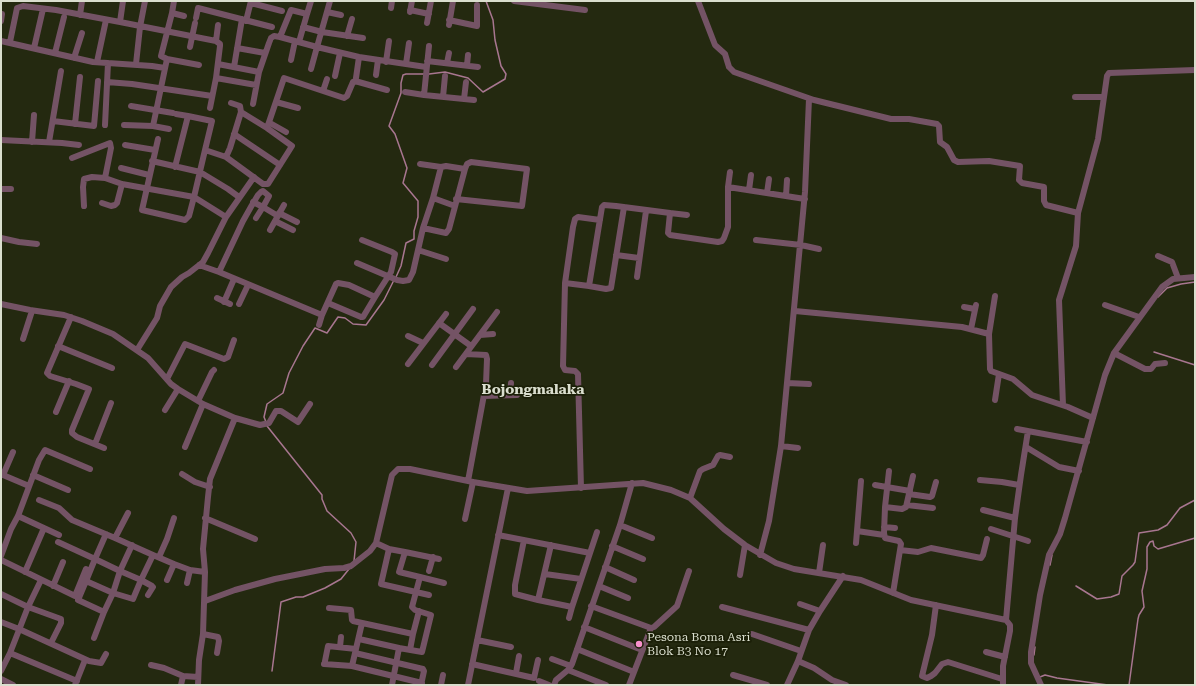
<!DOCTYPE html>
<html>
<head>
<meta charset="utf-8">
<style>
	body { margin:0 }
	#map { position:relative; width:1196px; height:686px; overflow:hidden; background:#242910; font-family:"Roboto Serif",serif }
	canvas { display:block }
	.frame { position:absolute; inset:0; border:2px solid #dadece; pointer-events:none }
</style>
</head>
<body>
<div id="map">
<canvas width="1196" height="686"></canvas>
<div class="frame"></div>
</div>
<script>
const g = document.querySelector('canvas').getContext('2d');
g.lineJoin = 'round';
const shape = rows => new Path2D(rows.map(r => 'M' + r).join(''));
function strokePath(path, color, width, dash) { g.strokeStyle = color; g.lineWidth = width; g.lineCap = dash ? 'butt' : 'round'; g.setLineDash(dash || []); g.stroke(path); }
function drawText(font, color, halo, rows, align = 'center') {
  g.font = font + ' "Roboto Serif",serif'; g.lineWidth = 3.5; g.setLineDash([]); g.textBaseline = 'middle'; g.strokeStyle = halo; g.fillStyle = color; for (const [text, x, y, turn = 0] of rows) {
    g.save(); g.translate(x, y); g.rotate((+turn || 0) * Math.PI / 180); g.textAlign = isNaN(turn) ? turn : align; if (halo) g.strokeText(text, 0, 0); g.fillText(text, 0, 0); g.restore();
  }
}
strokePath(shape([
	[429,74,445,72,468,78,483,92,505,79,506,74,501,66,495,40,493,20,486,1],
	[396,277,401,266,406,243,414,239,414,231,418,217,418,201,403,183,407,168,395,134,389,126,401,93,401,83,403,75,406,74,425,74],
	[1158,297,1167,288,1181,284,1195,282],
	[1154,352,1195,365],
	[266,422,264,417,267,404,283,393,289,373,303,346,315,328,327,333,338,317,345,318,353,324,366,325,384,300,394,280],
	[267,426,322,495,322,499,327,511,351,533,356,542,354,561],
	[1050,565,1052,555],
	[1076,586,1097,599,1111,597,1119,594,1122,576,1133,565,1135,562,1139,533,1158,530,1167,525,1180,508,1195,500],
	[1034,655,1035,647],
	[272,671,281,602,296,597,303,597,325,588,341,579,349,569],
	[1040,677,1045,675,1057,678,1108,685],
	[1129,685,1138,619,1139,615,1144,607,1142,591,1147,569,1147,547,1150,542,1153,541,1154,546,1158,549,1195,538]
]), '#a87690', 1.5);
strokePath(shape([
	[514,1,585,10],
	[698,1,715,45,725,54,729,67,734,72,814,100,891,119,909,119,937,124,939,126,940,142,947,147,954,160,958,162,989,161,1020,166,1019,180,1022,183,1044,187,1044,201,1046,205,1078,213],
	[251,3,282,11],
	[391,8,392,1],
	[410,10,429,14],
	[327,12,341,15],
	[410,12,412,1],
	[172,13,174,1],
	[307,14,311,1],
	[80,15,82,1],
	[196,18,198,8,272,27],
	[449,20,477,26,477,5],
	[1,21,2,14],
	[246,21,251,1],
	[120,22,123,1],
	[427,23,431,1],
	[449,25,453,1],
	[303,27,322,32,363,38],
	[347,36,352,19],
	[280,37,291,10,307,14,299,42],
	[1,41,93,62,152,66,165,68],
	[216,41,218,25],
	[10,42,17,8,23,6,56,10,120,22,216,41,220,44,220,46,216,78,210,108],
	[190,47,195,23],
	[34,48,43,9],
	[237,48,265,53],
	[55,53,64,17],
	[74,58,82,33],
	[167,59,199,65],
	[291,60,295,41],
	[427,61,478,67],
	[97,62,106,20],
	[386,62,389,41],
	[447,63,449,53],
	[136,64,140,27,145,1],
	[218,64,259,72,253,104],
	[406,64,409,43],
	[467,65,468,55],
	[234,67,242,19],
	[311,69,317,47,359,57,426,67],
	[259,72,269,43,271,38,274,36,280,37,317,47,330,1],
	[376,75,378,60],
	[335,76,340,53],
	[216,78,256,85],
	[356,78,359,57],
	[107,82,132,84,212,96],
	[323,91,327,79],
	[405,92,424,95,429,46],
	[424,95,474,100],
	[443,97,445,76],
	[1075,97,1104,97],
	[464,99,466,82],
	[276,102,298,108],
	[231,103,240,106,241,112],
	[131,106,173,113],
	[241,112,267,128,292,146,268,184,263,184,226,157,230,148,241,112],
	[176,114,188,116],
	[53,121,94,126,98,81],
	[270,123,286,132],
	[75,124,80,77],
	[105,125,108,63],
	[124,125,153,126,167,59,161,56,172,13,184,16],
	[153,126,169,129],
	[267,128,284,78,344,98,347,96,353,82,355,81,387,90],
	[234,134,280,165],
	[158,139,142,210,185,220,189,216,194,197,226,217],
	[1,140,62,143,79,145],
	[32,142,34,115],
	[49,142,61,71],
	[125,145,155,150],
	[72,158,110,143,111,148,105,178,122,184,194,197,205,150,226,157],
	[152,161,200,172,228,189,239,197],
	[420,164,441,167],
	[175,167,188,116,212,121,205,150],
	[121,168,149,175],
	[728,187,730,172],
	[1,189,11,189],
	[749,190,751,175],
	[767,193,769,179],
	[786,196,787,180],
	[433,198,441,167,446,166,465,169,467,164,471,162,527,169,522,206,456,199],
	[102,203,111,206,115,205,117,203,122,184],
	[84,206,83,187,84,179,92,177,105,178],
	[624,207,611,288,606,289,589,286,602,207,604,205,616,206,670,213,668,233,670,235,718,242,722,241,724,238,728,227,728,187,805,199],
	[279,213,297,222],
	[670,213,687,215],
	[256,218,263,207,278,216],
	[275,221,293,230],
	[423,228,446,233,449,229,465,169],
	[270,230,284,205],
	[1,238,19,242,37,244],
	[756,240,801,245,819,249],
	[418,250,446,259],
	[616,255,639,258],
	[1158,256,1172,262,1178,278],
	[357,263,397,280,403,281,409,280,413,272,423,228,433,198,455,206],
	[199,265,219,272,243,221,252,205,258,195,261,192,263,191,269,196,263,207,253,202],
	[219,272,322,315,336,284,338,283,349,285,375,297,391,272,395,254,392,252,362,240],
	[637,277,646,211],
	[565,283,563,366,565,370,575,371,578,374,581,488],
	[589,286,565,283,573,227,575,219,578,217,600,220],
	[217,298,230,304],
	[224,302,234,279],
	[328,303,361,317,363,317,375,297],
	[1,304,30,310,64,315,82,321,113,334,148,358,171,384,178,389,203,404,235,418,210,479,208,497,203,549,205,572,203,634,199,660,198,685],
	[239,304,248,285],
	[1105,305,1139,317],
	[964,307,975,309],
	[795,311,962,327,989,334,995,296],
	[71,317,47,373,50,376,76,384,89,389,72,430,72,433,77,437,104,448],
	[439,323,471,346],
	[319,325,322,315],
	[971,329,976,305],
	[989,334,990,369,991,371,1013,379,1032,395,1068,407,1093,418],
	[480,335,493,334],
	[408,336,423,343],
	[23,339,32,311],
	[58,346,112,368],
	[137,350,157,318,160,306,171,287,182,277,189,273,203,262,208,253,226,217,254,177],
	[1114,353,1145,369,1151,369,1155,364,1165,363],
	[466,354,486,355,487,359,486,384,468,481],
	[408,364,446,314],
	[432,365,473,309],
	[456,367,497,312],
	[167,379,185,344,224,359,228,357,234,340],
	[787,383,809,384],
	[510,395,511,383],
	[484,396,517,395],
	[995,400,999,374],
	[198,401,212,372,214,370],
	[1063,405,1059,300,1076,246,1078,213,1098,139,1107,76,1109,73,1195,70],
	[165,410,178,389],
	[56,412,69,381],
	[235,418,260,425,269,423,276,411,281,411,298,422,310,404],
	[1017,429,1087,442],
	[95,444,111,403],
	[781,446,798,448],
	[185,447,203,404],
	[1026,447,1059,467,1079,471],
	[13,452,3,475,29,486],
	[182,474,195,482,210,487],
	[33,475,68,490],
	[980,480,1002,482,1019,485],
	[861,481,857,531,884,535],
	[875,485,910,491],
	[909,494,930,497,932,496,936,482],
	[690,498,700,471,703,469,713,465,718,456,720,455,730,457],
	[39,500,59,508,72,520,115,538,153,555,174,564,190,570,205,572],
	[907,505,933,508],
	[885,507,889,471],
	[983,510,1015,518],
	[18,516,59,535],
	[205,518,255,539],
	[465,519,473,482],
	[620,525,652,538],
	[884,527,895,528],
	[991,529,1028,541],
	[498,535,590,553],
	[115,538,128,513],
	[524,540,515,585,515,594,538,600,572,607,597,532],
	[58,542,95,559,106,534],
	[376,543,389,549,405,552,399,572,420,577,412,607,415,610,431,615,422,652,399,648,392,685],
	[856,543,857,531],
	[612,546,643,559],
	[389,549,381,584,429,595],
	[900,550,918,552,931,548,981,558,983,555,987,539],
	[405,552,439,559],
	[760,555,769,521,781,446,805,192,809,99],
	[1,556,11,529,18,516,39,460,45,450,90,469],
	[159,557,167,539,174,518],
	[1,560,75,596,86,569],
	[605,567,634,580],
	[429,571,433,557],
	[25,572,44,528],
	[819,573,823,545],
	[545,574,581,579],
	[740,575,745,545],
	[420,577,444,583],
	[41,580,28,607,10,653,77,681],
	[167,580,174,564],
	[86,581,78,600,104,612],
	[187,583,190,570],
	[53,586,63,562],
	[599,586,628,598],
	[893,593,901,544,899,541,885,538,884,533,885,507,902,509,906,507,913,476],
	[1,594,28,607,61,619,61,623,51,643],
	[148,595,153,587,152,586,141,580,153,555],
	[538,600,551,545],
	[205,601,235,590,275,579,325,569,344,568,351,566,370,551,376,543,392,475,398,469,410,469,473,482,527,491,643,483,671,490,690,498,724,529,745,545,776,563,794,569,861,580,911,600,1006,620,1010,625,1010,631,1003,666,1003,685],
	[800,604,820,611],
	[936,605,932,635,922,676,927,678,931,676,935,673,942,664,948,662,1002,679],
	[591,606,651,628],
	[722,607,809,630],
	[329,608,351,610,352,620,353,621,413,634,419,611],
	[569,618,572,607],
	[1006,620,1015,518,1021,475,1028,431],
	[1,622,19,629,89,661,101,663,106,654],
	[584,627,642,650],
	[203,634,218,637,219,641,217,653],
	[752,634,801,651],
	[94,638,104,612,113,593,133,599,141,580,120,571,95,559,86,581,113,593,120,571,132,545],
	[359,639,399,648],
	[477,640,511,647],
	[340,647,341,637],
	[577,649,634,672],
	[410,650,413,634],
	[986,652,1005,657],
	[355,653,423,669,424,671,421,685],
	[552,659,571,666],
	[325,661,328,646,356,649],
	[798,661,814,668,832,680,846,685],
	[324,664,352,666,362,623],
	[472,664,534,678,538,660],
	[151,665,164,668,183,676],
	[352,666,422,683],
	[568,670,606,685],
	[1,671,10,653],
	[516,673,519,656],
	[733,675,767,685],
	[1,679,13,685],
	[539,681,549,685],
	[75,685,85,660],
	[181,685,183,676,198,677],
	[441,685,443,675],
	[468,685,508,488],
	[554,685,556,680,568,670,572,664,620,525,632,483],
	[629,685,651,628,654,627,677,606,689,571],
	[787,685,798,661,809,630,820,611,843,576],
	[1041,685,1031,663,1031,652,1040,595,1049,555,1060,534,1065,518,1105,375,1114,353,1162,287,1173,279,1195,277]
]), '#745365', 6);
for (const [x, y, r, color] of [
	[639,644,4,"#f890cc"]
]) { const dot = new Path2D(); dot.arc(x, y, r, 0, 2 * Math.PI); g.fillStyle = color; g.fill(dot); strokePath(dot, '#1b1f07', 1.5); }
drawText('12px', '#dadece', '#1b1f07', [
	["Pesona Boma Asri",647,637],
	["Blok B3 No 17",647,651]
], 'left');
drawText('bold 14px', '#dadece', '#1b1f07', [
	["Bojongmalaka",533,390]
]);
</script>
</body>
</html>
